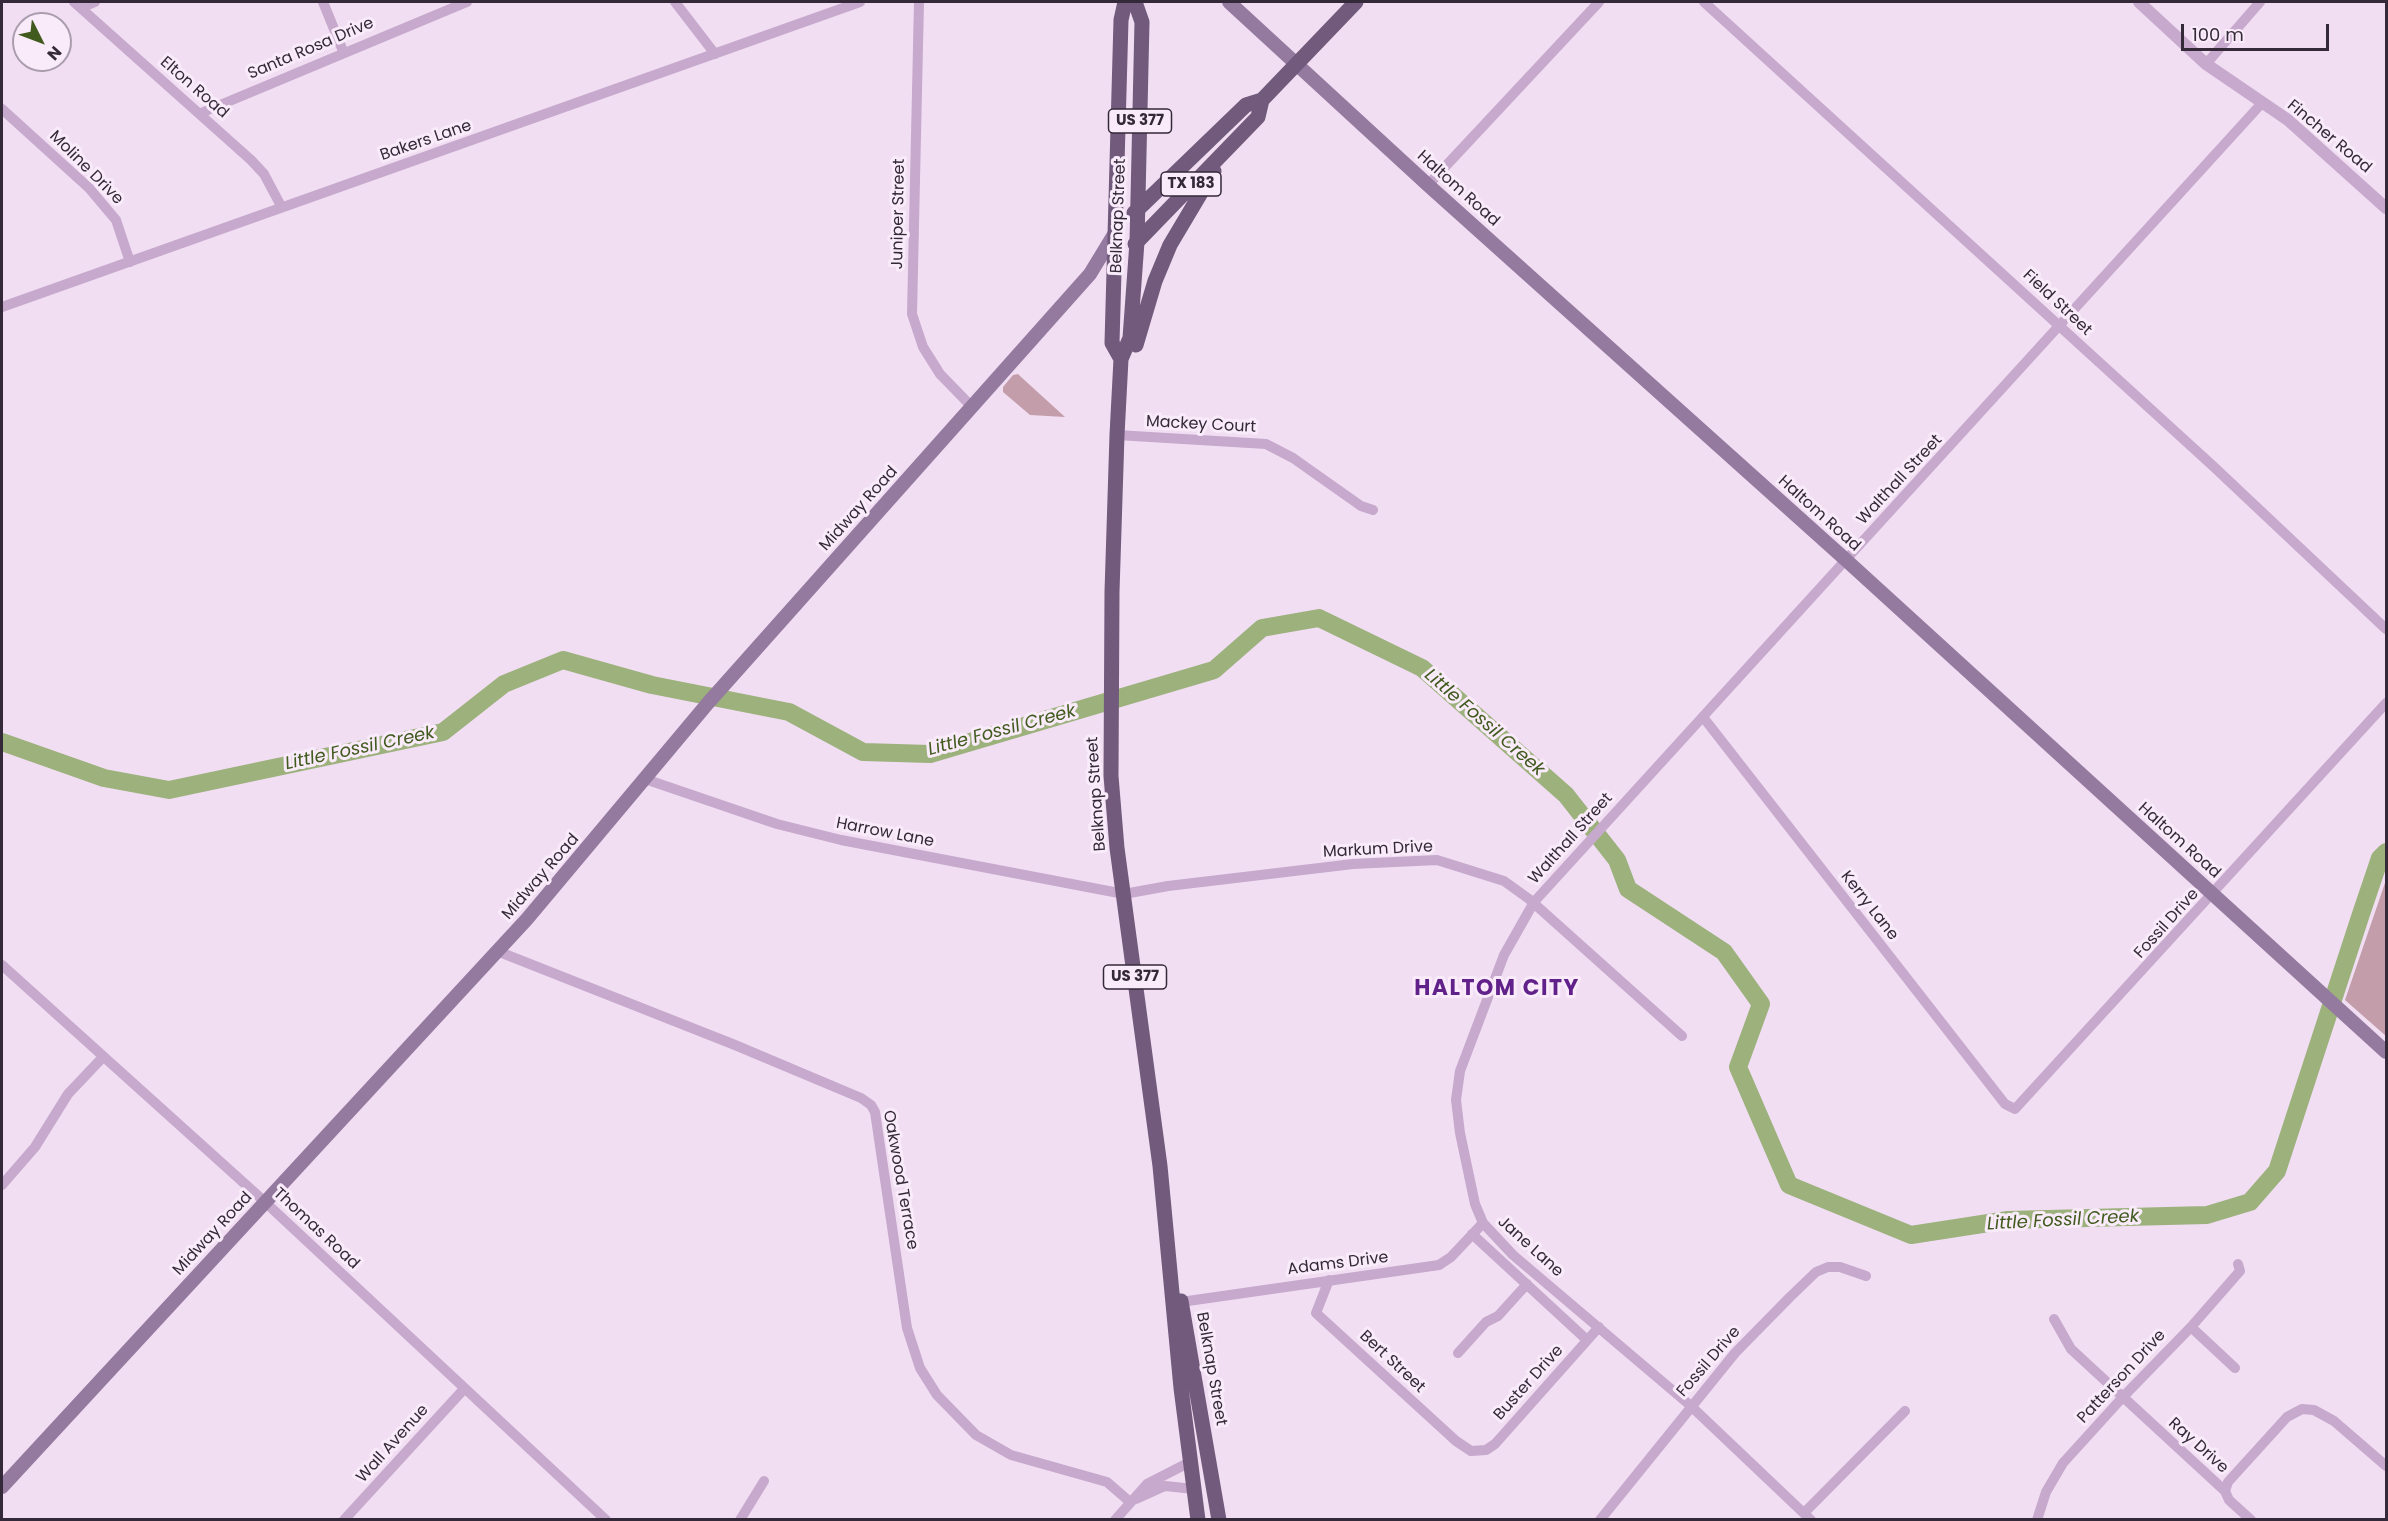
<!DOCTYPE html>
<html>
<head>
<meta charset="utf-8">
<style>
	body { margin:0 }
	#map { position:relative; width:2388px; height:1521px; overflow:hidden; background:#f1def3; font-family:Poppins,sans-serif }
	canvas { display:block }
	.frame { position:absolute; inset:0; border:3px solid #342939; pointer-events:none }
	.north { position:absolute; left:12px; top:12px; width:60px; height:60px; box-sizing:border-box; background:#f9ebfa; border:2px solid #aa9dad; border-radius:50%; rotate:132deg; font-size:16px; font-weight:700; line-height:24px; text-align:center; color:#342939 }
	.north::after { content:''; display:block; margin:auto; width:21px; height:27px; background:#415b1e; clip-path:polygon(50% 0,100% 100%,50% 72%,0 100%) }
	.scale { position:absolute; left:2181px; top:24px; width:148px; height:27px; box-sizing:border-box; border:3px solid #342939; border-top:0; padding-left:8px; font-size:18px; line-height:21px; white-space:nowrap; color:#342939; -webkit-text-stroke:4px #f9ebfa; paint-order:stroke }
</style>
</head>
<body>
<div id="map">
<canvas width="2388" height="1521"></canvas>
<div class="frame"></div>
<div class="north">N</div>
<div class="scale">100 m</div>
</div>
<script>
const g = document.querySelector('canvas').getContext('2d');
g.lineJoin = 'round';
function paint(path, color) { g.fillStyle = color; g.fill(path, 'evenodd'); }
const shape = rows => new Path2D(rows.map(r => 'M' + r).join(''));
function strokePath(path, color, width, dash) { g.strokeStyle = color; g.lineWidth = width; g.lineCap = dash ? 'butt' : 'round'; g.setLineDash(dash || []); g.stroke(path); }
function drawText(font, color, halo, rows, align = 'center') {
  g.font = font + ' Poppins,sans-serif'; g.lineWidth = 6; g.setLineDash([]); g.textBaseline = 'middle'; g.strokeStyle = halo; g.fillStyle = color; for (const [text, x, y, turn = 0] of rows) {
    g.save(); g.translate(x, y); g.rotate((+turn || 0) * Math.PI / 180); g.textAlign = isNaN(turn) ? turn : align; if (halo) g.strokeText(text, 0, 0); g.fillText(text, 0, 0); g.restore();
  }
}
paint(shape([
	[1018,374,1020,376,1065,417,1030,415,1003,392,1003,387,1013,375],
	[2386,880,2386,1036,2345,1000]
]), '#c39da9');
strokePath(shape([
	[2,742,104,778,169,790,443,732,504,684,563,660,652,685,789,712,863,752,930,754,1214,670,1262,628,1319,618,1422,668,1566,795,1617,860,1628,889,1724,952,1761,1004,1738,1067,1789,1185,1911,1235,2008,1220,2207,1215,2250,1202,2277,1171,2361,914,2380,858,2386,852]
]), '#9cb17c', 18);
strokePath(shape([
	[74,2,251,160,264,174,281,206],
	[323,2,343,51],
	[675,2,715,54],
	[919,2,912,314,923,347,940,374,972,407],
	[1704,2,2213,466,2386,629],
	[81,8,95,2],
	[2206,64,2260,2],
	[2,109,89,188,116,220,130,262],
	[201,113,467,2],
	[1428,185,1599,2],
	[2,307,860,2],
	[1117,435,1266,444,1293,458,1361,506,1373,510],
	[1703,717,2005,1104,2015,1109,2386,703],
	[645,779,777,824,841,840,1124,894,1168,886,1353,864,1437,860,1504,881,1529,899,1682,1036],
	[497,951,735,1045,861,1098,871,1105,875,1112,907,1328,920,1368,937,1395,976,1435,1011,1455,1107,1482,1130,1502],
	[2,965,265,1202,606,1520],
	[2,1185,35,1147,68,1094,103,1057],
	[1472,1234,1587,1340],
	[1329,1280,1316,1313,1456,1441,1471,1451,1486,1450,1495,1444,1599,1327],
	[1181,1302,1439,1265,1451,1257,1483,1223],
	[2054,1319,2071,1349,2225,1491,2229,1500,2251,1520],
	[2191,1327,2235,1368],
	[1458,1353,1486,1322,1498,1316,1527,1284],
	[2225,1491,2228,1482,2287,1417,2302,1409,2314,1410,2334,1421,2386,1466],
	[1136,1499,1165,1486,1194,1489],
	[1804,1513,1905,1411],
	[344,1520,464,1389],
	[740,1520,764,1481],
	[1115,1520,1147,1484,1190,1462],
	[1600,1520,1735,1353,1790,1297,1816,1272,1828,1267,1840,1267,1866,1276],
	[1811,1520,1691,1406,1513,1255,1483,1223,1475,1204,1460,1133,1456,1100,1460,1071,1504,955,1534,902,2262,103],
	[2037,1520,2046,1492,2063,1463,2122,1398,2191,1327,2240,1271,2238,1264]
]), '#c6a9cc', 10);
strokePath(shape([
	[2139,2,2206,64,2288,120,2386,208]
]), '#c6a9cc', 12);
strokePath(shape([
	[1229,2,1428,185,1846,560,2386,1052],
	[2,1487,527,919,708,703,1090,274,1115,233]
]), '#957aa0', 14);
strokePath(shape([
	[1135,2,1142,22,1137,242,1130,338,1121,359,1117,435,1112,592,1111,776,1117,848,1160,1166,1181,1388,1198,1520],
	[1134,213,1246,105,1262,100],
	[1135,244,1258,117,1262,100,1356,2],
	[1136,345,1155,281,1170,245,1214,171],
	[1121,359,1112,343,1121,20,1125,2],
	[1181,1301,1219,1520]
]), '#715a7b', 15);
for (const [x, y, w] of [
	[1140,121,63],
	[1191,184,60],
	[1135,977,63]
]) { const box = new Path2D(); box.roundRect(x - w / 2, y - 12, w, 24, 4.5); g.fillStyle = '#f9ebfa'; g.fill(box); strokePath(box, '#342939', 1.5); }
drawText('bold 15px', '#342939', null, [
	["US 377",1140,121],
	["TX 183",1191,184],
	["US 377",1135,977]
]);
drawText('16px', '#342939', '#f9ebfa', [
	["Santa Rosa Drive",311,49,-23],
	["Elton Road",194,88,41],
	["Fincher Road",2329,137,40],
	["Bakers Lane",426,141,-19],
	["Moline Drive",86,168,45],
	["Haltom Road",1458,189,42],
	["Juniper Street",899,214,-89],
	["Belknap Street",1119,216,-88],
	["Field Street",2057,303,43],
	["Mackey Court",1201,425,3],
	["Walthall Street",1900,480,-47],
	["Midway Road",859,509,-48],
	["Haltom Road",1819,514,42],
	["Belknap Street",1097,794,-94],
	["Harrow Lane",885,833,11],
	["Walthall Street",1571,839,-48],
	["Haltom Road",2179,841,42],
	["Markum Drive",1378,850,-3],
	["Midway Road",541,877,-49],
	["Kerry Lane",1869,906,52],
	["Fossil Drive",2167,924,-48],
	["Oakwood Terrace",900,1180,80],
	["Thomas Road",316,1229,43],
	["Midway Road",213,1234,-47],
	["Jane Lane",1530,1247,42],
	["Adams Drive",1338,1264,-7],
	["Bert Street",1392,1362,43],
	["Fossil Drive",1709,1362,-49],
	["Belknap Street",1211,1369,80],
	["Patterson Drive",2122,1377,-47],
	["Buster Drive",1529,1383,-48],
	["Wall Avenue",393,1444,-48],
	["Ray Drive",2198,1446,42]
]);
drawText('italic 18px', '#415b1e', '#f9ebfa', [
	["Little Fossil Creek",1484,723,41],
	["Little Fossil Creek",1002,731,-15],
	["Little Fossil Creek",360,749,-12],
	["Little Fossil Creek",2063,1221,-3]
]);
g.letterSpacing = '1.5px';
drawText('bold 22px', '#60218a', '#f9ebfa', [
	["HALTOM CITY",1497,989]
]);
g.letterSpacing = '0px';
</script>
</body>
</html>
